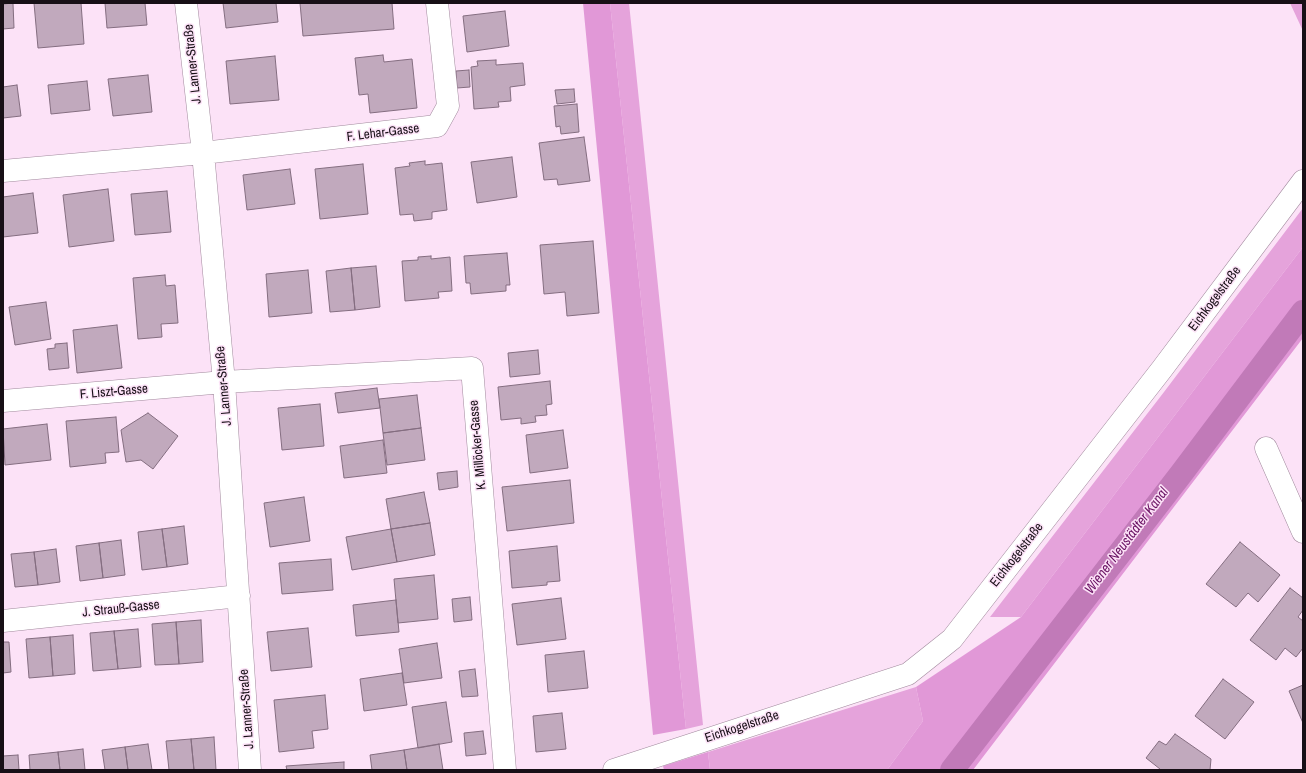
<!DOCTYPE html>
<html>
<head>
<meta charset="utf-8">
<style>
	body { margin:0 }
	#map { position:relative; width:1306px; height:773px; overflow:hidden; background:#fce2f7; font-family:"Archivo Narrow",sans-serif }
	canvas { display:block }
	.frame { position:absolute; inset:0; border:4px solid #170f16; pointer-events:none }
</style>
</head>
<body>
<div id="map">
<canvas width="1306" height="773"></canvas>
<div class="frame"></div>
</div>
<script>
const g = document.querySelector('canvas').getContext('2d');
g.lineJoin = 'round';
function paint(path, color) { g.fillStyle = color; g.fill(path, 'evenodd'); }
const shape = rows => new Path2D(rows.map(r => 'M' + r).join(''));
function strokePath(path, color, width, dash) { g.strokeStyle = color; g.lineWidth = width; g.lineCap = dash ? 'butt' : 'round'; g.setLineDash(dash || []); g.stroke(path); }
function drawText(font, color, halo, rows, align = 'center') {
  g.font = font + ' "Archivo Narrow",sans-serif'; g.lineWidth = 3; g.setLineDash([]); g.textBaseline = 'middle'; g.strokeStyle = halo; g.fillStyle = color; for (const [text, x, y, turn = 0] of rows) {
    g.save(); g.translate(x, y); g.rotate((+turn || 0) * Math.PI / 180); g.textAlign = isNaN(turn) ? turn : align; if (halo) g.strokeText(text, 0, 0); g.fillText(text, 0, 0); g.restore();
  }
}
paint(shape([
	[610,3,629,3,703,725,686,729],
	[1290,3,1303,3,1303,31],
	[1303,208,1303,247,1021,617,990,617,1164,392],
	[916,687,923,721,887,770,710,770,708,752]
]), '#e5a3db');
paint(shape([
	[583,3,610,3,686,729,653,735],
	[1303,247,1303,338,973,770,887,770,923,721,916,687,1021,617],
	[708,752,710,770,664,770,663,766]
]), '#e198d7');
strokePath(shape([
	[952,770,1181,474,1303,312]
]), '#c17ab8', 24);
const building = shape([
	[13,3,14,28,3,29,3,4,13,3],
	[34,3,81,3,84,44,38,48,34,3],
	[105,3,145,3,147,25,107,28,105,3],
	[223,3,276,3,278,22,226,28,223,3],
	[300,3,392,3,394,29,303,36,300,3],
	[505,11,509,46,467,52,463,16,505,11],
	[383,55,384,62,412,59,417,108,370,113,368,94,359,95,355,58,383,55],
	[275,56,279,100,230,104,226,61,275,56],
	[496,60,496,65,523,63,525,85,510,87,511,101,498,102,499,107,474,109,471,67,478,66,477,61,496,60],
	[469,70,470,87,457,88,456,71,469,70],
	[148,75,152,112,113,116,108,79,148,75],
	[87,81,90,110,51,114,48,85,87,81],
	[17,85,21,116,3,118,3,87,17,85],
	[574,89,575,102,557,104,555,90,574,89],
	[577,104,579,132,561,134,560,126,556,127,554,106,577,104],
	[584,137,590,181,558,185,557,179,544,180,539,143,584,137],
	[512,157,517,197,477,203,471,162,512,157],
	[425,161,425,165,442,163,447,210,432,212,432,219,414,221,413,214,400,215,395,168,410,166,409,163,425,161],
	[363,164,368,214,320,219,315,169,363,164],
	[290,169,295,204,247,210,243,175,290,169],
	[108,189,114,241,69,247,63,195,108,189],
	[167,191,171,232,135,235,131,194,167,191],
	[33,193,38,233,3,237,3,197,33,193],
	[593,241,599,313,567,316,565,292,544,294,540,245,593,241],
	[507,253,510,285,506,285,506,291,471,294,470,283,466,283,464,256,507,253],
	[431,256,431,259,450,257,452,291,438,292,439,298,405,301,402,261,418,260,418,257,431,256],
	[376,266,380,307,355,310,351,268,376,266],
	[351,268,355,310,330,312,326,271,351,268],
	[308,270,312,313,269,317,266,274,308,270],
	[165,275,166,286,175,285,178,323,161,324,162,337,138,339,133,278,165,275],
	[46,302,51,339,15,345,9,307,46,302],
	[117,325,122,368,77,373,73,330,117,325],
	[67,343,69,368,49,370,47,349,55,348,55,344,67,343],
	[538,350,540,374,510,377,508,353,538,350],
	[550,381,552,404,546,405,547,415,535,416,536,422,521,424,521,418,501,420,498,387,550,381],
	[377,388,380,408,338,413,335,393,377,388],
	[417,395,421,428,383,433,379,399,417,395],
	[320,404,324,446,282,450,278,408,320,404],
	[148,413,178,436,153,469,141,460,126,462,121,430,148,413],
	[116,417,119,452,105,453,106,463,70,467,66,421,116,417],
	[47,424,51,460,5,465,3,429,47,424],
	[421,428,425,460,387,465,383,433,421,428],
	[563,430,568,468,530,473,526,435,563,430],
	[383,440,387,473,344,478,340,446,383,440],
	[457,471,458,487,439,490,437,473,457,471],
	[570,480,574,523,507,531,502,487,570,480],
	[424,492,430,523,391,529,386,499,424,492],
	[304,497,310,541,270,547,264,503,304,497],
	[430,523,435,555,397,562,391,529,430,523],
	[184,526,188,564,167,567,162,529,184,526],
	[162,529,167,567,142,570,138,532,162,529],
	[391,529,397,562,352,570,346,537,391,529],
	[121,540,125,575,103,578,99,543,121,540],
	[1240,542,1280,575,1258,602,1248,593,1236,607,1206,584,1240,542],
	[99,543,103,578,80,581,76,546,99,543],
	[557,546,560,581,547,582,547,585,512,588,509,551,557,546],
	[56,549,60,582,38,585,34,552,56,549],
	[34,552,38,585,15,587,11,554,34,552],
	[331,559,333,590,282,594,279,563,331,559],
	[434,575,438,619,398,623,394,579,434,575],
	[1290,588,1303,598,1303,610,1298,617,1303,621,1303,648,1296,657,1285,648,1276,660,1250,640,1290,588],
	[470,597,472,620,454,622,452,599,470,597],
	[561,598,566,639,517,645,512,604,561,598],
	[396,600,399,632,356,636,353,605,396,600],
	[201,620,203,662,179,664,176,622,201,620],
	[176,622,179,664,155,665,152,624,176,622],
	[308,628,312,667,271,671,267,632,308,628],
	[138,629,141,667,118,669,114,631,138,629],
	[114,631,118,669,93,671,90,633,114,631],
	[73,635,75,674,53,676,50,637,73,635],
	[50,637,53,676,29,678,26,639,50,637],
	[3,642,9,642,11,672,3,673,3,642],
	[437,643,442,678,404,683,399,649,437,643],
	[584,651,588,688,548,692,545,655,584,651],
	[475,669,478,696,462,697,459,671,475,669],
	[402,673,407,705,364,711,360,679,402,673],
	[1223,679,1254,702,1225,739,1195,716,1223,679],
	[1303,685,1303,723,1289,691,1303,685],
	[325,695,328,729,312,731,314,748,279,752,274,700,325,695],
	[446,702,452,742,418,748,412,707,446,702],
	[562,713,566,749,536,752,533,716,562,713],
	[483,731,486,754,466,756,464,733,483,731],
	[1175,734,1211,759,1210,770,1160,770,1160,769,1146,758,1159,741,1166,745,1175,734],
	[214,737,216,770,194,770,191,739,214,737],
	[191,739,194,770,169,770,166,741,191,739],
	[148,744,152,770,128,770,125,747,148,744],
	[439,744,443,770,407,770,404,750,439,744],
	[125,747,128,770,105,770,102,750,125,747],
	[83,749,85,770,60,770,58,752,83,749],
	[404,750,407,770,372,770,370,755,404,750],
	[58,752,60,770,30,770,29,755,58,752],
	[18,755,19,770,3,770,3,756,18,755],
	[344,762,344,770,287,770,286,766,344,762]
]);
paint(building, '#c1a9bd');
strokePath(building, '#846d80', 1);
const minor = shape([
	[186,3,203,153,224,382,250,770],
	[3,171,203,153,437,126,448,106,437,3],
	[3,401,224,382,472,368,505,770],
	[1266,448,1303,532],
	[3,621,239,596],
	[614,770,908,674,952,639,1162,369,1303,181]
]);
strokePath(minor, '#a18a9d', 23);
strokePath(minor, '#fff', 22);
drawText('13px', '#170f16', '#fce2f7', [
	["J. Lanner-Straße",193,64,-96],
	["F. Lehar-Gasse",383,133,-7],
	["Eichkogelstraße",1215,299,-53],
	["J. Lanner-Straße",224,386,-95],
	["F. Liszt-Gasse",114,392,-5],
	["K. Millöcker-Gasse",478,445,-95],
	["Eichkogelstraße",1017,555,-52],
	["J. Strauß-Gasse",121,609,-6],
	["J. Lanner-Straße",247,709,-94],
	["Eichkogelstraße",742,727,-18]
]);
drawText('italic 14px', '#691263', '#fce2f7', [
	["Wiener Neustädter Kanal",1127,541,-53]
]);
</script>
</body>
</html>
